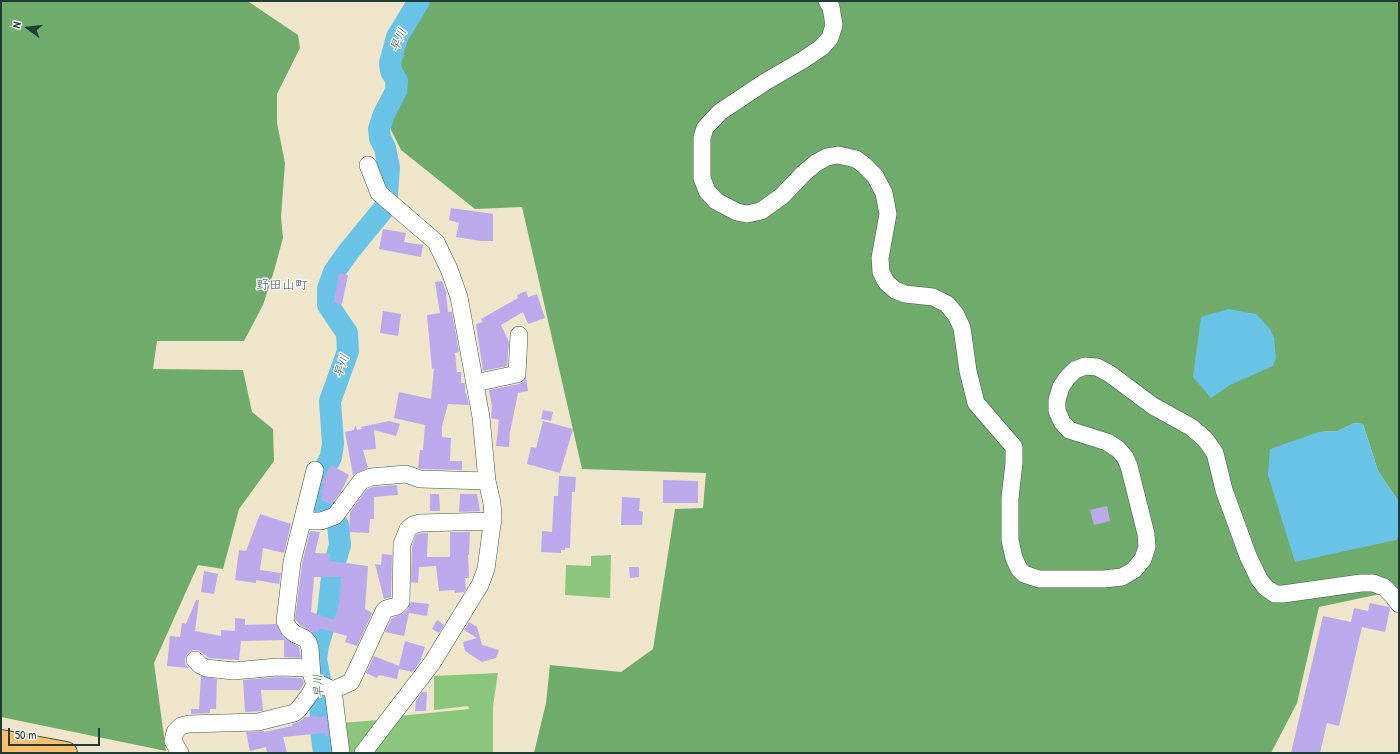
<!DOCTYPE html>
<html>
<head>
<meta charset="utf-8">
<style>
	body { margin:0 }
	#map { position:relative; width:1400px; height:754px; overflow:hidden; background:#eee5ca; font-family:"Patrick Hand",sans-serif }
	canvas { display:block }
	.frame { position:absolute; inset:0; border:2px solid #1f3d34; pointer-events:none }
	.north { position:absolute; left:8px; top:8px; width:40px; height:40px; -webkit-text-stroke:3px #f6f6f2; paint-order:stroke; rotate:285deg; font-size:11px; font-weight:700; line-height:16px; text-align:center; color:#1f3d34 }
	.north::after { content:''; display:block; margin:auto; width:14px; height:18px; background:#1f3d34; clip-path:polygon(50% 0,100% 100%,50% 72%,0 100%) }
	.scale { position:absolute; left:8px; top:728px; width:92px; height:18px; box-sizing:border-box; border:2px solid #1f3d34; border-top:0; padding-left:5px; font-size:12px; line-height:14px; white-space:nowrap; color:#1f3d34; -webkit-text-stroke:3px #f6f6f2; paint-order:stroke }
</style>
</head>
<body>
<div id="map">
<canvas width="1400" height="754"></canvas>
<div class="frame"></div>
<div class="north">N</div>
<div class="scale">50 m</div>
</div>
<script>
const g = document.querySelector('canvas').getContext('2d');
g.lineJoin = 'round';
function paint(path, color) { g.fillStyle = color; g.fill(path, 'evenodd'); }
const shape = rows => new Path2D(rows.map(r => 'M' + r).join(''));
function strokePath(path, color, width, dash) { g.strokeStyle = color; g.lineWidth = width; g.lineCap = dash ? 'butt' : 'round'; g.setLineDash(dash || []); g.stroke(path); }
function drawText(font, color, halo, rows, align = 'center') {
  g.font = font + ' "Patrick Hand","Klee One",sans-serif'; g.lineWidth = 3; g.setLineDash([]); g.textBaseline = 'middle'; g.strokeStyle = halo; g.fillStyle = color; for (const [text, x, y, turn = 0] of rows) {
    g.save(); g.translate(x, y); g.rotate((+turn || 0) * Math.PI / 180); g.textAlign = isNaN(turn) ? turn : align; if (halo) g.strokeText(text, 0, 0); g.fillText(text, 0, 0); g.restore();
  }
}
paint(shape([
	[611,555,610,598,565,595,566,565,591,566,591,556],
	[498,673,493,706,493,753,371,753,399,716,469,709,468,706,434,710,434,676],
	[378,720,356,753,344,753,341,723]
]), '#8ac67b');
paint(shape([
	[1,1,249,1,249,2,298,35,300,48,277,94,277,123,285,163,281,217,283,238,274,271,263,305,244,341,157,341,153,369,243,370,252,412,273,429,274,461,239,509,223,569,198,565,154,663,166,751,1,717],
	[418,1,1399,1,1399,502,1378,471,1363,424,1354,423,1338,431,1319,432,1396,540,1399,532,1399,590,1319,607,1297,703,1271,753,534,753,546,703,550,665,621,672,653,649,675,509,703,508,706,473,582,469,522,207,475,209,401,150,387,122,385,67,412,8]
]), '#6fab6b');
paint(shape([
	[1228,309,1256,314,1270,329,1274,338,1276,358,1273,366,1230,385,1211,398,1193,377,1201,317],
	[1354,423,1363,424,1378,471,1399,502,1399,532,1396,540,1295,562,1268,475,1270,449,1319,432,1338,431]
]), '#69c3e7');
strokePath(shape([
	[324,753,321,730,320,680,316,659,318,645,328,613,333,569,340,545,338,525,321,502,316,492,318,481,331,457,333,444,330,401,348,351,347,333,328,305,328,289,334,272,349,251,386,206,389,168,385,148,380,138,379,129,384,114,396,91,397,81,391,71,390,63,397,37,419,1]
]), '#69c3e7', 22);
paint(shape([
	[451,208,493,214,493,241,481,241,456,237,459,223,449,220],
	[383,229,406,233,404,242,423,245,421,257,379,249],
	[339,273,348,275,342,304,334,302],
	[442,281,447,294,446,294,448,312,452,312,459,352,455,353,457,372,461,372,461,383,465,383,465,393,466,393,469,405,448,404,442,426,442,437,451,438,450,461,462,461,462,470,422,469,418,468,420,450,423,450,425,425,394,418,399,392,431,399,434,368,432,369,427,315,440,313,435,282],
	[526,291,528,297,537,294,545,318,528,324,523,312,501,325,509,342,507,366,483,371,476,324,483,322,481,319,518,298,517,295],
	[383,311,401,314,398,336,380,333],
	[526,377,528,391,518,393,510,432,509,447,496,446,499,420,491,418,492,407,489,390,519,384,524,381],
	[543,410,553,412,551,421,541,419],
	[389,421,400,424,396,436,374,430,376,449,363,450,368,468,353,475,345,432,354,430,355,426,356,426,357,430,362,429,361,427],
	[543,421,573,429,560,473,527,464,531,447,536,448],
	[331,465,349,475,341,492,331,505,320,499,323,493,321,492,325,484,322,483,322,482],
	[559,476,576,477,575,492,572,492,570,548,565,548,565,550,561,550,561,553,541,552,542,531,552,532,554,496,558,496],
	[663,480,698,481,698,503,663,503],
	[397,485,398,495,374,497,374,519,370,519,369,533,349,532,350,512,367,489,373,487],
	[430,494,439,494,440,511,430,511],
	[460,494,477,494,480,511,459,512],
	[622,497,640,498,639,511,643,512,642,525,621,525],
	[1107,506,1110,521,1094,525,1090,510],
	[260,514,291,524,284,553,263,548,260,570,281,573,279,584,256,580,256,583,235,580,239,550,246,551],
	[310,531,320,532,315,553,330,554,330,561,368,566,365,609,372,613,357,646,345,642,347,636,319,628,317,633,312,632,300,625,295,619,302,564],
	[314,577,341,577,339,604,334,620,311,612],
	[450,532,470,532,469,555,468,555,469,578,465,578,466,589,464,592,455,593,454,590,439,591,436,566,419,567,418,583,411,582,411,584,412,546,416,535,422,533,428,533,427,557,450,557],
	[382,554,392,555,391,597,384,599,375,564,381,565],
	[629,567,639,567,639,577,630,578],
	[204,571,218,574,214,594,201,592],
	[196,600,199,600,195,631,221,636,221,630,235,631,235,618,245,619,245,625,276,624,283,637,299,647,301,658,284,657,284,640,241,641,239,660,209,658,198,650,193,650,188,653,185,658,185,663,189,668,167,666,170,636,180,637,182,623,186,624],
	[411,602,429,604,427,616,409,613,404,636,385,632,392,618,404,613,408,609],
	[1370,603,1389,607,1390,609,1385,632,1362,627,1339,726,1327,723,1320,753,1291,753,1323,616,1351,622,1354,608,1368,611],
	[437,620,444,625,439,633,432,629],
	[469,622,477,627,482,645,499,650,496,658,482,662,465,651,463,642,477,638,464,630],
	[405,641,425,647,420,662,413,672,399,669,397,679,379,675,377,678,366,673,374,656,399,666],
	[201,676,217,679,216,709,210,709,210,713,191,714,191,709,199,709],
	[277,677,302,678,304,683,300,690,261,690,263,711,245,712,243,680],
	[422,692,427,692,426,711,415,711,416,701],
	[317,716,317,717,326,716,329,736,325,736,325,733,283,737,287,753,267,753,266,747,250,751,246,732,264,731,264,732,292,726,292,724,300,721,305,717]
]), '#bba9eb');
const minor = shape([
	[827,1,831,7,834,25,830,38,822,47,803,60,765,82,720,112,705,128,702,138,702,178,707,191,716,201,737,212,747,214,761,211,782,196,804,173,816,163,827,157,838,155,856,159,864,165,875,176,884,193,888,214,880,258,881,272,886,282,895,290,905,294,933,297,947,304,956,315,962,328,968,371,976,403,1014,447,1014,463,1010,498,1010,540,1014,558,1019,569,1024,574,1039,579,1104,579,1122,577,1134,570,1143,559,1147,547,1146,534,1129,466,1125,457,1118,449,1107,442,1069,430,1062,422,1057,411,1057,400,1061,387,1067,378,1075,370,1085,366,1097,367,1110,374,1153,406,1191,427,1205,439,1215,453,1224,490,1248,556,1259,579,1265,587,1275,594,1283,594,1361,583,1373,583,1384,587,1393,596,1399,604],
	[475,383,517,374,519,335],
	[315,470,292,562,285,621,289,629,295,634,304,638,308,642,310,648,312,676,315,684,322,685,333,690,341,753],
	[303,521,321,521,335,516,361,481,371,477,406,474,420,479,487,481],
	[195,660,200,665,206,668,234,671,277,667,311,668],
	[333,690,351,682,384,611,386,609,397,606,401,602,402,544,408,529,413,525,420,523,493,521],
	[180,753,173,741,175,732,181,726,189,724,258,722,294,713,298,710,310,694,315,684],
	[363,753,432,663,480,585,486,569,493,517,492,503,487,481,481,417,459,297,449,269,436,242,379,193,368,165]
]);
const highway = shape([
	[1,741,66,753]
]);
strokePath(minor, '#3e564a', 18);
strokePath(highway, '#3e564a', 24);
strokePath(minor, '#fff', 17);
strokePath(highway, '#fabe6d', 22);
drawText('italic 12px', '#325e61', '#f6f6f2', [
	["早川",399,40,-67],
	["早川",342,366,-71],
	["早川",319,686,-94]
]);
drawText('13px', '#566374', '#f6f6f2', [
	["野田山町",282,286]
]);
</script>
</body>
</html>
